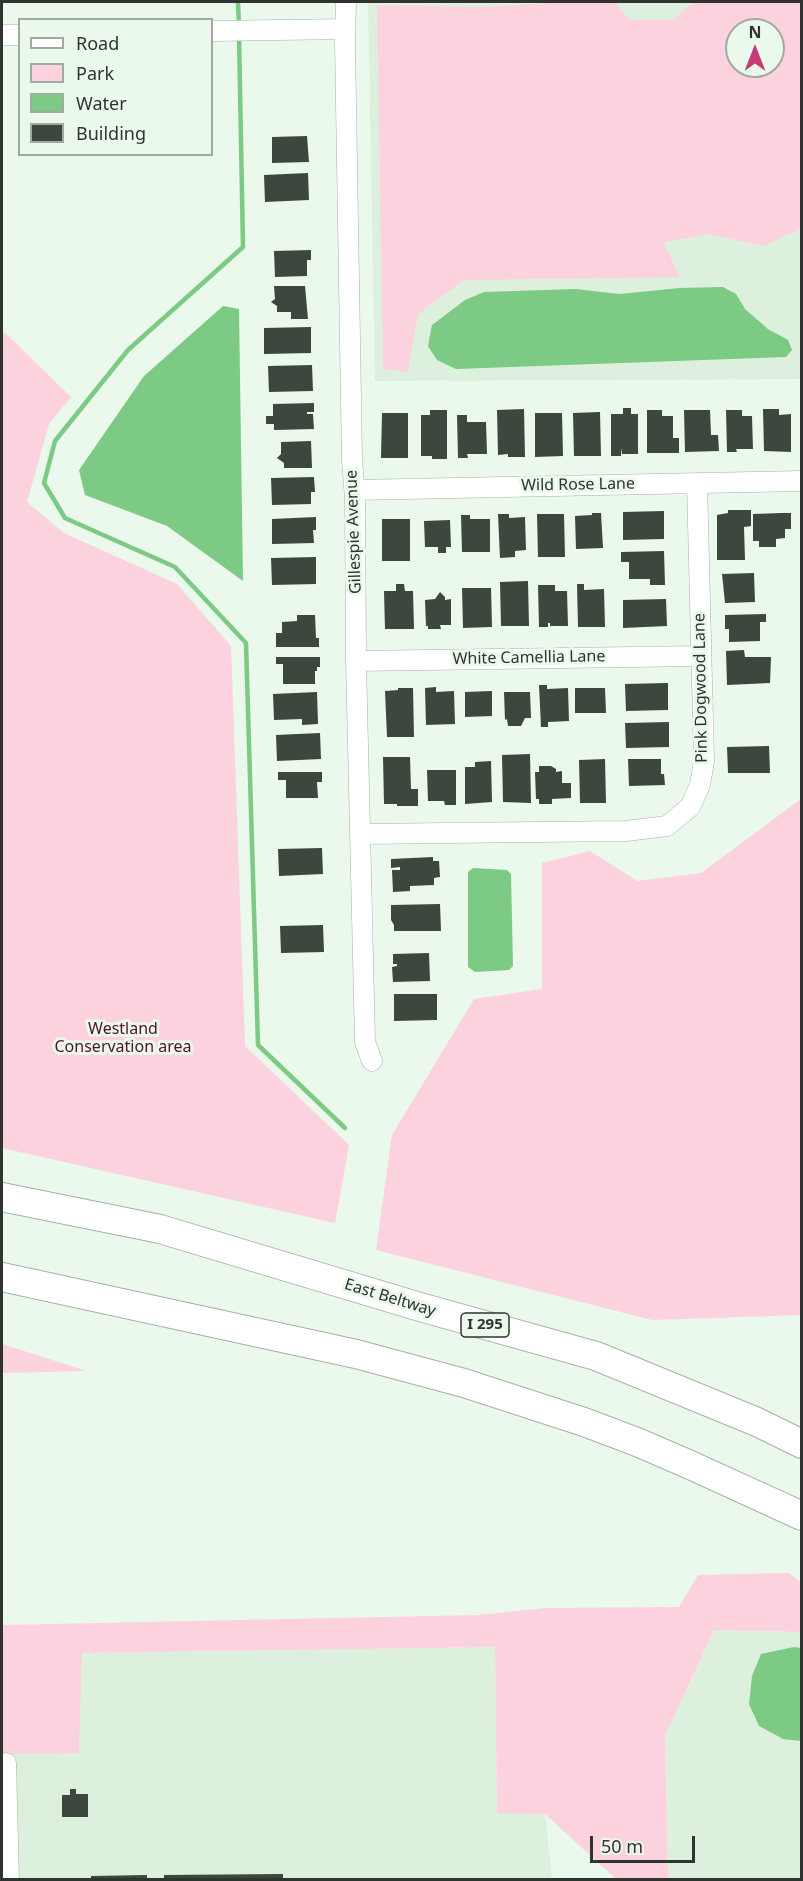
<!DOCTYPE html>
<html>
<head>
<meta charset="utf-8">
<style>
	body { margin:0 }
	#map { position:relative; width:803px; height:1881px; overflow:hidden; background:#ebf8ec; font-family:"Noto Sans",sans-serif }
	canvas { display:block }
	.frame { position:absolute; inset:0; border:3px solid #2f3430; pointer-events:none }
	.legend { position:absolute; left:18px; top:18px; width:195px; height:138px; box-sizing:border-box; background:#ebf8ec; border:2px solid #a0aaa1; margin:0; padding:8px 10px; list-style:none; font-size:18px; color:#2f3430 }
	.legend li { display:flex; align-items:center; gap:12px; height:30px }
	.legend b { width:30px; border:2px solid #a0aaa1 }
	.north { position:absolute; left:725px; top:18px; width:60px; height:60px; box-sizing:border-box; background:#ebf8ec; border:2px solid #a0aaa1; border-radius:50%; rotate:0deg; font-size:16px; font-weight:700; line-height:24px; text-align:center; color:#2f3430 }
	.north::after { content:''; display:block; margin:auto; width:21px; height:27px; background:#c63d75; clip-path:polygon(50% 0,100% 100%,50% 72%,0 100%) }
	.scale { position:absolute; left:590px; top:1836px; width:105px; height:27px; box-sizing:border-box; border:3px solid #2f3430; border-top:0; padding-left:8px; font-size:18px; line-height:21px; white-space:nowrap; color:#2f3430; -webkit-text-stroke:4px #ebf8ec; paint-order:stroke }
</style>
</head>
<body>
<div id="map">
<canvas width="803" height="1881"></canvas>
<div class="frame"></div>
<ul class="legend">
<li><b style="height:8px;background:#fff"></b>Road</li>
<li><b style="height:16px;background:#fbd2de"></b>Park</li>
<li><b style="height:16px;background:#7cca83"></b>Water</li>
<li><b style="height:16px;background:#3d473d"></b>Building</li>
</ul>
<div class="north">N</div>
<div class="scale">50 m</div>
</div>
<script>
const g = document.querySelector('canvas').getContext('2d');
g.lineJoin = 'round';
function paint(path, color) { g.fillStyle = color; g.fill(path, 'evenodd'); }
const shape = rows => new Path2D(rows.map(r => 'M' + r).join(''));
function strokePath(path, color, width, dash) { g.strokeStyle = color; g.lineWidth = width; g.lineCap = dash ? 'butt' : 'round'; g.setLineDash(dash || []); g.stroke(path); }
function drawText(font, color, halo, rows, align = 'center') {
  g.font = font + ' "Noto Sans",sans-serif'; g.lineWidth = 6; g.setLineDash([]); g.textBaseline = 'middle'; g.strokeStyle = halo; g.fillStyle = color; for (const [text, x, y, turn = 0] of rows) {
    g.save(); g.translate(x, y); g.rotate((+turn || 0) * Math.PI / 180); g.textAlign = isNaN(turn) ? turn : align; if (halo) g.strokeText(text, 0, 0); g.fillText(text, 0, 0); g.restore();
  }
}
paint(shape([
	[368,2,801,2,801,379,375,381],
	[737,30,773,30,773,66,737,66],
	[714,1630,801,1632,801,1879,668,1879,665,1736],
	[495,1647,497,1812,545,1814,552,1879,3,1879,2,1754,79,1752,81,1653]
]), '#ddf0de');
paint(shape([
	[564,2,614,2,630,20,673,20,694,2,801,2,801,229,763,246,708,234,664,242,679,277,464,280,418,314,408,372,383,369,377,5,482,7],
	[737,30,773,30,773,66,737,66],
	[2,330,71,397,49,424,27,502,64,533,177,584,231,646,245,1046,349,1145,335,1223,2,1148],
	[801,799,801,1315,652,1320,376,1250,392,1135,474,999,542,989,542,863,590,851,637,881,701,873],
	[2,1344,87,1371,2,1373],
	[789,1573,801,1582,801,1632,714,1630,665,1736,668,1879,616,1879,545,1814,497,1813,495,1647,82,1653,79,1753,2,1754,2,1625,479,1615,545,1608,679,1607,698,1575]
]), '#fbd2de');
paint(shape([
	[723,287,736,294,745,309,768,329,788,340,792,350,786,357,456,369,437,360,428,346,432,325,465,300,484,292,576,289,619,294,680,288],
	[223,306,239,309,243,581,167,526,85,495,79,470,144,376],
	[473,868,507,870,511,874,513,966,509,970,475,972,468,967,468,872],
	[794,1647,801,1648,801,1741,783,1739,759,1726,749,1704,752,1676,761,1654]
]), '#7cca83');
strokePath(shape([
	[238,2,239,27],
	[239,35,243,247,128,350,55,441,44,483,65,518,175,567,246,643,258,1045,345,1128]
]), '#7cca83', 4.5);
paint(shape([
	[307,136,309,162,272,163,272,137],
	[308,173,309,200,265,202,264,175],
	[311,250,311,260,307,260,307,276,275,277,274,251],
	[274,286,305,286,308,319,291,319,291,312,277,312,277,306,271,302,275,299],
	[311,327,311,353,264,354,264,328],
	[312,365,313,391,269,392,268,366],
	[314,403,314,412,307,412,307,414,313,414,314,429,274,430,274,424,266,424,266,416,273,416,273,404],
	[623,408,631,408,631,414,638,414,638,454,622,454,621,448,621,456,611,456,611,414,623,414],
	[524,409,525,457,508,457,508,454,498,455,497,410],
	[763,409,779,409,779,415,791,414,791,452,764,451],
	[430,410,447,410,447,459,432,459,432,456,421,456,421,415,430,415],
	[647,410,662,410,662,416,673,416,673,438,679,438,679,453,647,453],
	[684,410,710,410,711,435,718,435,719,451,685,452],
	[726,410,742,410,742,416,752,416,753,449,736,449,737,452,727,452],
	[600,412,601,456,574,456,573,413],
	[382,413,408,413,408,458,381,458],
	[535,413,562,413,563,456,535,457],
	[457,415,467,415,467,422,486,422,487,454,467,454,468,458,458,458],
	[311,441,312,468,284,468,284,463,277,458,281,454,281,442],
	[314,477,315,492,311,492,311,504,272,505,271,478],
	[728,510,751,510,751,526,744,527,745,560,717,560,717,515,728,513],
	[664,511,664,539,623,540,623,512],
	[592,513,601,513,603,548,576,549,575,516,592,515],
	[782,513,791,513,791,529,785,529,785,538,776,539,776,547,759,547,759,541,753,541,753,514],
	[498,514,509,514,509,518,525,517,526,550,515,551,515,557,500,558],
	[537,514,564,514,565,557,538,557],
	[461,515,470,515,470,519,490,519,490,552,462,552],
	[316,517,316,530,313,530,314,543,272,544,272,519],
	[382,519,410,519,410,561,382,561],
	[450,520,451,547,446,547,446,553,438,553,438,547,425,547,424,521],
	[664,551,665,585,650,585,650,579,629,579,629,562,621,562,621,552],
	[316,557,316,584,272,585,271,558],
	[754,573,755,602,725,603,722,574],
	[528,581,529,626,501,626,500,582],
	[396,584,404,584,405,591,413,591,414,629,385,629,384,591,396,591],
	[577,584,584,584,584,590,604,589,605,627,578,627],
	[538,585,555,585,555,591,567,591,568,626,550,626,550,623,548,623,548,627,539,627],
	[462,588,491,588,492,627,463,628],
	[440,592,445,597,445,600,451,599,451,625,440,625,441,629,428,629,428,626,426,626,425,600,435,599],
	[666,599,667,626,623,628,623,600],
	[766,614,766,622,760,622,760,641,729,642,729,629,725,629,725,615],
	[297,615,315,615,316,638,319,638,319,647,276,647,276,633,282,633,282,622,297,621],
	[744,650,745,657,771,657,770,683,727,685,726,651],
	[276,657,320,657,320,667,317,667,317,671,315,671,315,684,283,684,283,664,276,664],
	[668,683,668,710,626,711,625,684],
	[539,685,547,685,547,689,568,688,569,721,548,722,548,727,541,727],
	[436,687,436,692,454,691,455,724,426,725,425,688],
	[398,688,413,688,414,737,387,737,385,691,398,690],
	[575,688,605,688,606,713,575,713],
	[492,691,492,716,465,717,465,692],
	[317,692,318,724,302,725,302,719,274,720,273,694],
	[504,692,530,692,531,718,525,718,521,726,508,726,507,719,505,720],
	[669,722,669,747,626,748,625,723],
	[320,733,321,759,277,761,276,735],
	[769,746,770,773,728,773,727,747],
	[530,754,531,803,503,802,502,755],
	[383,757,410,757,411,789,418,789,418,806,397,806,397,804,384,804],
	[605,759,606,803,580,803,579,760],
	[628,759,661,759,661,774,664,774,665,785,629,786],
	[491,761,492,802,465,804,465,767,475,767,475,762],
	[539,766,551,766,556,769,556,772,562,771,562,783,571,783,571,798,552,799,552,804,539,804,539,799,536,799,535,772,539,772],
	[427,770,456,770,456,805,445,805,444,801,428,801],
	[278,772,322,772,322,782,317,782,318,798,286,798,286,780,278,780],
	[322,848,323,874,279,876,278,849],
	[433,857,433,861,439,861,440,877,434,878,434,885,410,886,410,891,393,892,392,870,400,870,400,867,391,868,391,859],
	[440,904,441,931,394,931,394,925,391,920,391,905],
	[323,925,324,952,281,953,280,926],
	[429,953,430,981,393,982,392,967,397,966,397,964,393,964,393,954],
	[394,994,437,994,437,1020,394,1021],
	[70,1789,76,1789,76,1794,88,1794,88,1817,62,1817,62,1795,70,1795],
	[283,1874,283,1880,164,1880,164,1875],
	[147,1875,147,1880,91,1880,91,1876]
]), '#3d473d');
const minor = shape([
	[346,2,345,43,352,460,355,498,356,661,365,1042,372,1061],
	[212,31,345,29],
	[2,35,20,35],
	[355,490,802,481],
	[356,661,701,656],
	[360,834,626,831,667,826,690,807,700,785,704,761,697,483],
	[6,1763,9,1880]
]);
const highway = shape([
	[2,1197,160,1229,420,1307,596,1356,757,1422,802,1444],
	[2,1277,356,1354,464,1383,584,1422,637,1442,688,1464,802,1516]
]);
strokePath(minor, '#a6b1a6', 21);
strokePath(highway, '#a6b1a6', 30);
strokePath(minor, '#fff', 20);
strokePath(highway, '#fff', 28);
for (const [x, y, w] of [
	[485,1325,48]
]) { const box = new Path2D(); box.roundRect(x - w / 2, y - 12, w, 24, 4.5); g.fillStyle = '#ebf8ec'; g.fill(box); strokePath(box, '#2f3430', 1.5); }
drawText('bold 15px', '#2f3430', null, [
	["I 295",485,1325]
]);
drawText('16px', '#2f3430', '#ebf8ec', [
	["Wild Rose Lane",578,485,-1],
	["Gillespie Avenue",354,532,-92],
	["White Camellia Lane",529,658,-1],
	["Pink Dogwood Lane",701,688,-91],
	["East Beltway",390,1298,17]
]);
drawText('16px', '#4f122b', '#ebf8ec', [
	["Westland",123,1029],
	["Conservation area",123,1047]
]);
</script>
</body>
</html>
